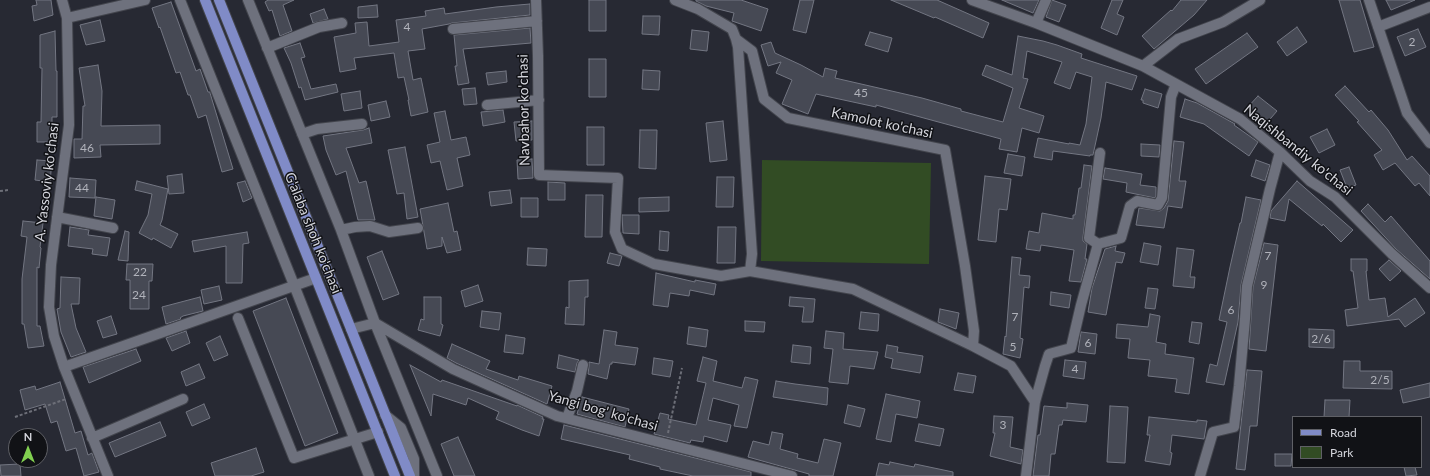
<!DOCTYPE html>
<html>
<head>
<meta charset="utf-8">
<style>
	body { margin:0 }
	#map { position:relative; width:1430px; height:476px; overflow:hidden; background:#272933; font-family:Lato,sans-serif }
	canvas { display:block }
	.legend { position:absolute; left:1292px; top:416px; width:130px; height:52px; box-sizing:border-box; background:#111216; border:1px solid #5f6066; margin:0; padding:5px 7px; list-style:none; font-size:12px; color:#d5d6dd }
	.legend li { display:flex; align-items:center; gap:8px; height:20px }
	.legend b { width:20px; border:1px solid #5f6066 }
	.north { position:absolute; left:8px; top:428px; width:40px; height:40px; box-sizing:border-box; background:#111216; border:1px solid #5f6066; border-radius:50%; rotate:0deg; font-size:11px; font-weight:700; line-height:16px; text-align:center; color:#d5d6dd }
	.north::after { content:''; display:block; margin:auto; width:14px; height:18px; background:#81d050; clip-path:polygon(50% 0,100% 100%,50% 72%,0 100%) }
</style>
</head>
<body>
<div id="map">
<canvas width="1430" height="476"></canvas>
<ul class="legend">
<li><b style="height:5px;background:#808bc7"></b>Road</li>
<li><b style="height:11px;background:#324c24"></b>Park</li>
</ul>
<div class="north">N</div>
</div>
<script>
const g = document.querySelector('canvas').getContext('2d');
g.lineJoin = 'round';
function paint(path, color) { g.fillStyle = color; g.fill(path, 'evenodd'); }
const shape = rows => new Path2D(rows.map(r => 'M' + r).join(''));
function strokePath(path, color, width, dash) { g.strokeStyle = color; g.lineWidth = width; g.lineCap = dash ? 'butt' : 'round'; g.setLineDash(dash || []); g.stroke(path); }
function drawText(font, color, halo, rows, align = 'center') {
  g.font = font + ' Lato,sans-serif'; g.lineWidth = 3; g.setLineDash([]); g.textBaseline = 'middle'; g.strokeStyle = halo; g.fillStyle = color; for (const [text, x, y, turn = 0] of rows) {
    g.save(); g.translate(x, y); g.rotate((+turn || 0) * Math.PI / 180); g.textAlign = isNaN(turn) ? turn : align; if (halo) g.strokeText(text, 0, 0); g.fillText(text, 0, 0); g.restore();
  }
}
paint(shape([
	[762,160,931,163,929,264,761,261]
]), '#324c24');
const building = shape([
	[36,0,51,0,53,15,34,21,32,6,37,5,36,0],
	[268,0,294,0,283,5,292,31,280,36,272,10,269,11,265,2,268,0],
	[589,0,606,0,606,31,589,31,589,0],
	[696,0,741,0,768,9,761,31,732,21,734,13,706,6,696,1,696,0],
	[800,0,814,0,806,33,793,30,800,0],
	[891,0,937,0,989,23,983,38,935,17,934,18,891,0],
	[1002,0,1039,0,1033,13,1002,0],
	[1052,0,1066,5,1059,22,1046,17,1052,0],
	[1112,0,1123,0,1117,14,1124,17,1117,35,1101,28,1112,0],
	[1181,0,1207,0,1194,15,1154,49,1142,36,1171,10,1172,11,1181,0],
	[1339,0,1360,0,1374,47,1354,52,1339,0],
	[1386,0,1415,0,1391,10,1386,0],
	[171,2,196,71,200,69,208,92,210,92,210,93,233,169,222,172,206,115,198,118,190,95,188,95,180,72,176,73,160,27,159,28,152,8,171,2],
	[530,4,530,15,452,23,449,24,422,29,425,49,408,51,413,80,421,78,428,112,411,116,408,100,409,100,404,77,398,78,394,53,354,58,356,69,340,72,334,37,356,33,355,23,367,22,369,46,399,42,396,20,426,16,425,11,444,8,445,14,496,7,530,4],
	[377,5,378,17,358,18,358,7,377,5],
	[324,9,328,19,313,23,310,14,324,9],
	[643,16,660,16,659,35,642,34,643,16],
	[100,20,105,41,86,45,80,25,100,20],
	[1297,27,1307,42,1287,56,1277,42,1297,27],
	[530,28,531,43,463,49,469,83,458,85,455,66,457,66,454,35,530,28],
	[1418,29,1426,47,1405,56,1397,37,1418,29],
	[692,30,709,32,707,51,690,49,692,30],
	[55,31,56,71,57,71,57,117,52,117,52,142,37,142,37,122,41,122,42,68,40,68,40,35,55,31],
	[870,32,892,38,888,52,865,45,870,32],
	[1247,33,1258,47,1206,84,1195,69,1247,33],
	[1018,36,1043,41,1057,45,1082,54,1081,58,1137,76,1132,90,1106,82,1101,118,1093,155,1090,155,1090,156,1053,151,1052,160,1034,157,1038,138,1069,144,1069,143,1080,145,1086,124,1092,77,1076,72,1070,89,1054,83,1062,62,1027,51,1023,78,1028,79,1019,108,1044,116,1039,133,1022,128,1017,152,999,149,1001,139,876,105,876,107,816,94,808,114,782,104,792,80,776,73,781,62,768,66,761,45,771,42,775,53,801,65,823,77,825,68,837,71,835,78,922,98,961,109,961,111,1003,122,1013,88,982,75,986,65,1012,75,1018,36],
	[300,43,305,57,301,58,311,89,336,84,338,92,305,100,301,87,299,88,291,63,284,48,300,43],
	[589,59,606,59,606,97,589,97,589,59],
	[98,65,102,91,101,126,160,125,160,144,100,145,101,157,74,158,74,139,82,139,83,106,85,106,79,68,98,65],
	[643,70,660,71,659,90,642,89,643,70],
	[506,71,507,82,488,85,486,73,506,71],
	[1345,86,1369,112,1371,110,1388,130,1407,160,1412,156,1430,176,1430,196,1419,183,1415,186,1395,163,1383,170,1374,155,1382,150,1357,122,1359,121,1335,95,1345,86],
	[475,88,477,104,464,105,462,89,475,88],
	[1145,89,1162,94,1158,108,1143,103,1143,100,1141,100,1145,89],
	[360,91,362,108,344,111,341,94,360,91],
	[1258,96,1277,111,1265,125,1246,109,1258,96],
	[1185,99,1197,103,1235,124,1234,125,1258,142,1249,156,1204,124,1180,117,1185,99],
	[386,101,390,117,371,121,368,105,386,101],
	[503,110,505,122,483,126,481,112,503,110],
	[445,111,451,140,466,137,470,155,457,158,463,186,447,190,440,161,431,163,427,145,440,142,434,113,445,111],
	[532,121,532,140,516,141,514,122,532,121],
	[723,121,727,160,710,162,706,123,723,121],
	[587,127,604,127,604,165,587,165,587,127],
	[369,128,372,143,346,148,359,183,366,181,375,220,358,220,346,171,336,175,326,150,323,136,363,130,369,128],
	[1327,129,1335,145,1319,153,1310,137,1327,129],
	[640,130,657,130,656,169,639,168,640,130],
	[1174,141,1184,142,1179,181,1186,181,1182,208,1168,206,1164,228,1136,225,1139,208,1160,211,1164,208,1168,201,1174,141],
	[1141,144,1160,145,1159,157,1141,156,1141,144],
	[405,147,418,217,407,219,404,193,397,194,388,150,405,147],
	[1008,154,1025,157,1022,176,1004,173,1008,154],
	[532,159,533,178,518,179,517,160,532,159],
	[37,160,52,161,50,182,35,180,37,160],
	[1256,160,1270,165,1265,181,1251,176,1256,160],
	[1084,165,1092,166,1083,237,1083,241,1087,244,1085,259,1087,259,1081,282,1069,281,1074,250,1041,245,1040,251,1026,249,1029,231,1039,233,1042,213,1073,219,1073,215,1075,215,1079,188,1081,188,1084,165],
	[1349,167,1356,185,1347,188,1340,170,1349,167],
	[1105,168,1142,174,1140,185,1156,187,1156,196,1155,198,1126,192,1127,183,1103,179,1105,168],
	[182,174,184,193,169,194,167,176,182,174],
	[985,176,1011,179,1007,210,999,209,996,242,978,240,985,176],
	[717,177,734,177,733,207,716,207,717,177],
	[70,178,96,180,95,198,69,197,70,178],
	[137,181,168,189,162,220,160,225,178,234,171,248,153,238,152,240,139,233,148,215,152,194,135,190,137,181],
	[245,181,252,198,243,202,237,183,245,181],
	[1297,181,1353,230,1341,242,1323,224,1322,226,1289,199,1285,221,1270,218,1271,211,1297,181],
	[548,182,565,183,565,200,548,200,548,182],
	[510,190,512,203,491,206,489,192,510,190],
	[586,195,603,195,602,237,585,237,586,195],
	[96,197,115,200,112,219,94,216,96,197],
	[669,197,669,211,639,212,639,198,669,197],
	[1246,197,1261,200,1241,285,1238,322,1224,385,1206,382,1210,364,1217,366,1227,322,1219,320,1230,267,1240,223,1241,223,1246,197],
	[521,198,538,198,538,217,521,217,521,198],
	[448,203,454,232,457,231,461,250,447,253,442,237,442,246,427,249,420,209,448,203],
	[1368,204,1385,222,1391,216,1430,261,1430,279,1396,249,1361,211,1368,204],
	[622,215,639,215,639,234,623,233,622,215],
	[23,221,43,223,40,247,41,248,39,268,37,267,37,326,40,326,44,346,28,348,24,324,22,324,22,279,27,237,21,236,23,221],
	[70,227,89,230,88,235,110,238,107,256,92,254,93,249,68,246,70,227],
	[718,227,736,227,735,263,717,263,718,227],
	[125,231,129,232,128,261,118,260,125,231],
	[660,231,669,232,668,251,659,250,660,231],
	[247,232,249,243,243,244,242,283,226,283,226,246,194,252,192,241,247,232],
	[1144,243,1161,246,1158,265,1140,262,1144,243],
	[1264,243,1278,245,1266,351,1249,349,1253,287,1264,243],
	[1116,246,1115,251,1125,253,1122,263,1116,262,1106,315,1088,312,1092,288,1105,249,1116,246],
	[528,248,547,249,546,266,527,265,528,248],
	[1177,248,1194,250,1190,277,1195,277,1194,288,1173,286,1177,248],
	[382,251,399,294,383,300,367,257,382,251],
	[610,253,622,256,619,266,607,263,610,253],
	[1012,257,1021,258,1019,275,1030,276,1029,288,1024,287,1020,338,1023,339,1020,358,1003,354,1005,336,1006,337,1012,257],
	[1351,259,1367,259,1367,271,1366,271,1369,300,1385,298,1388,317,1415,298,1425,313,1405,327,1399,319,1347,326,1345,310,1358,308,1353,271,1351,271,1351,259],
	[1389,260,1401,271,1390,281,1379,269,1389,260],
	[127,264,153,264,152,281,149,281,149,309,130,309,130,280,126,280,127,264],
	[656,273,695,282,695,280,716,284,714,295,690,290,689,296,670,293,668,307,653,305,656,273],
	[61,277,80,278,79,304,71,304,76,328,86,352,71,357,61,332,57,309,60,308,61,277],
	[588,280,588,297,585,297,584,325,565,324,566,307,569,308,569,281,588,280],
	[478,285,483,301,465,307,461,291,478,285],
	[219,286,222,300,204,304,201,290,219,286],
	[1148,288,1158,289,1155,309,1145,308,1148,288],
	[1051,292,1071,295,1069,308,1050,305,1051,292],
	[200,297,203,311,183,316,180,318,181,319,166,324,162,307,200,297],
	[424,297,441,297,441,324,443,325,440,336,418,330,421,319,424,320,424,297],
	[790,297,815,299,813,322,802,322,804,307,789,306,790,297],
	[286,298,338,433,305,446,253,311,286,298],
	[940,309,959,313,956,329,938,322,940,309],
	[482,311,501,313,499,330,480,327,482,311],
	[861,312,879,314,878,331,859,329,861,312],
	[1150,314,1160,316,1156,342,1166,344,1165,354,1194,358,1189,394,1175,392,1177,379,1148,376,1150,360,1128,358,1130,339,1116,338,1117,324,1148,327,1150,314],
	[111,316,117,334,103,338,97,321,111,316],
	[745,321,765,322,764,332,745,331,745,321],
	[1192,322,1202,323,1199,344,1189,342,1192,322],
	[689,327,708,330,706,347,687,344,689,327],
	[1309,329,1334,330,1334,348,1309,347,1309,329],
	[604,330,617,332,615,345,638,348,635,365,612,362,612,364,610,364,607,379,588,374,589,366,589,362,599,364,604,330],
	[186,331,190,343,172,351,166,338,186,331],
	[826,331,844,333,843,349,878,352,874,369,850,366,848,384,829,382,833,349,824,348,826,331],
	[1081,332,1097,334,1095,354,1078,352,1081,332],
	[506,335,525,338,523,354,504,352,506,335],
	[220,336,228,355,214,361,206,343,220,336],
	[452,344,490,361,486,369,518,380,519,376,552,386,547,404,456,363,447,358,452,344],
	[793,345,811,347,810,364,791,362,793,345],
	[887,345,898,347,897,352,923,356,920,373,891,368,893,359,885,357,887,345],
	[136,349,141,361,89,383,83,367,136,349],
	[559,355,579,360,577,363,575,372,557,368,559,355],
	[703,357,717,361,713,381,742,388,745,377,758,380,747,428,734,426,739,405,713,398,708,420,731,425,727,442,704,436,703,442,691,440,690,443,654,434,660,413,669,415,668,419,696,425,706,383,697,381,703,357],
	[654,358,673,361,670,377,652,374,654,358],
	[1065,360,1086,362,1084,379,1063,376,1065,360],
	[1344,361,1360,361,1360,371,1392,371,1392,389,1343,388,1344,361],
	[199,364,205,378,186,386,181,372,199,364],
	[410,365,441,382,442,380,517,406,517,405,543,417,542,419,544,419,539,436,522,430,496,419,499,412,468,398,466,405,433,394,431,416,410,365],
	[1247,370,1262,371,1257,426,1250,426,1245,470,1236,469,1247,370],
	[958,373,976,376,973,393,954,390,958,373],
	[776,381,795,384,828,388,827,405,773,397,776,381],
	[60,382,75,433,81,431,88,455,92,453,99,472,84,476,76,448,66,451,57,421,51,423,45,404,25,410,20,390,35,386,36,390,60,382],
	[1430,383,1430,397,1403,403,1400,390,1430,383],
	[886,394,920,401,917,418,896,414,891,442,876,439,886,394],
	[582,397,629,409,625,427,577,414,582,397],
	[1325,400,1350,400,1349,417,1324,417,1325,400],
	[1067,403,1088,405,1086,422,1063,420,1062,425,1059,425,1055,454,1051,454,1049,476,1033,476,1038,435,1040,435,1044,406,1067,408,1067,403],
	[204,404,210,418,192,426,186,412,204,404],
	[848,405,865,409,860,427,844,423,848,405],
	[1110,406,1128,407,1125,463,1107,462,1110,406],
	[994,416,1013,417,1010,447,1023,450,1021,464,990,456,995,433,993,433,994,416],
	[1149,417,1197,422,1197,420,1207,421,1204,439,1172,435,1170,452,1172,453,1170,465,1145,461,1150,435,1147,435,1149,417],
	[160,422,166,436,115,457,109,443,160,422],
	[919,424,944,429,940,446,915,441,919,424],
	[564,425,751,472,751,476,693,476,660,469,660,467,629,459,630,455,561,439,564,425],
	[772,432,783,434,780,449,798,454,797,458,818,463,824,439,841,443,833,476,809,476,809,474,748,457,753,441,769,445,772,432],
	[458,437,468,460,475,476,454,476,450,466,441,444,458,437],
	[256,448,264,472,251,476,215,476,211,463,256,448],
	[1275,454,1292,454,1291,466,1275,466,1275,454],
	[890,462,914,467,915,464,953,472,953,476,876,476,879,463,889,465,890,462],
	[20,464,21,476,1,476,0,465,20,464],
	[1404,467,1415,467,1417,475,1406,476,1404,467]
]);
paint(building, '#464954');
strokePath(building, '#737682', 1);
const minor = shape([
	[62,0,67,18,69,125,51,265,49,307,54,336,64,367,108,476],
	[180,0,294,285,369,476],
	[248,0,341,230,375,323,437,476],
	[536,0,538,56,539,175,618,178,615,232,622,249,654,264,721,276,750,271,853,289,973,346,1011,366,1035,402],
	[675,0,698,9,732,29,736,39,738,47,752,254,750,271],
	[972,0,1036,23,1143,66,1240,119,1280,152,1310,181,1335,197,1392,254,1430,288],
	[1369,0,1407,113,1430,143],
	[67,18,145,0],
	[1036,23,1046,0],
	[1378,27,1430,7],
	[453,29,537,21],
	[736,39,752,51,764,99,788,118,945,150,965,266,974,331,973,346],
	[267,48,319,27,342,23],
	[1143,66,1178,39,1223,22,1260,0],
	[487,105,539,100],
	[302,134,317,129,362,124],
	[57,217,113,228],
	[341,230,355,227,370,226,389,232,418,228],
	[1098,244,1089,238,1100,153],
	[238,318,294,458,378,432],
	[351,329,375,323,453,369,557,416,792,476],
	[64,367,316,278],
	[385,415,401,428,414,459,414,476],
	[567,418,577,391,583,365],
	[92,438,183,399],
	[1026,476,1035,402,1045,366,1049,354,1071,348,1081,305,1098,244,1121,238,1130,206,1137,201,1158,205,1162,198,1171,97,1176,84],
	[1200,476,1213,432,1234,427,1239,386,1245,319,1247,286,1270,189,1280,152]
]);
const major = shape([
	[205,0,395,476],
	[219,0,410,476]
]);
strokePath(minor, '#43454d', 12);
strokePath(major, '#43454d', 12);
strokePath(shape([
	[0,191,9,190],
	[15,417,66,399],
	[668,433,682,368]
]), '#6d6f78', 2, [3, 2]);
strokePath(minor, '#6e717d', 10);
strokePath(major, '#808bc7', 10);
drawText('12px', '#b1b3bb', null, [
	["4",407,27],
	["2",1412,42],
	["45",861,93],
	["46",87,148],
	["44",82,188],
	["7",1268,256],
	["22",140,272],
	["9",1264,285],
	["24",139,295],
	["6",1231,310],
	["7",1015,317],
	["2/6",1321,339],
	["6",1088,343],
	["5",1013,347],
	["4",1075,369],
	["2/5",1380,380],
	["3",1003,425]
]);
drawText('14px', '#d5d6dd', '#111216', [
	["Navbahor ko'chasi",524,110,-91],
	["Kamolot ko'chasi",882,123,12],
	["Naqishbandiy ko'chasi",1298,150,39],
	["A. Yassoviy ko'chasi",47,182,-83],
	["G'alaba shoh ko'chasi",313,233,68],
	["Yangi bog' ko'chasi",603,411,16]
]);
</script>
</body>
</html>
